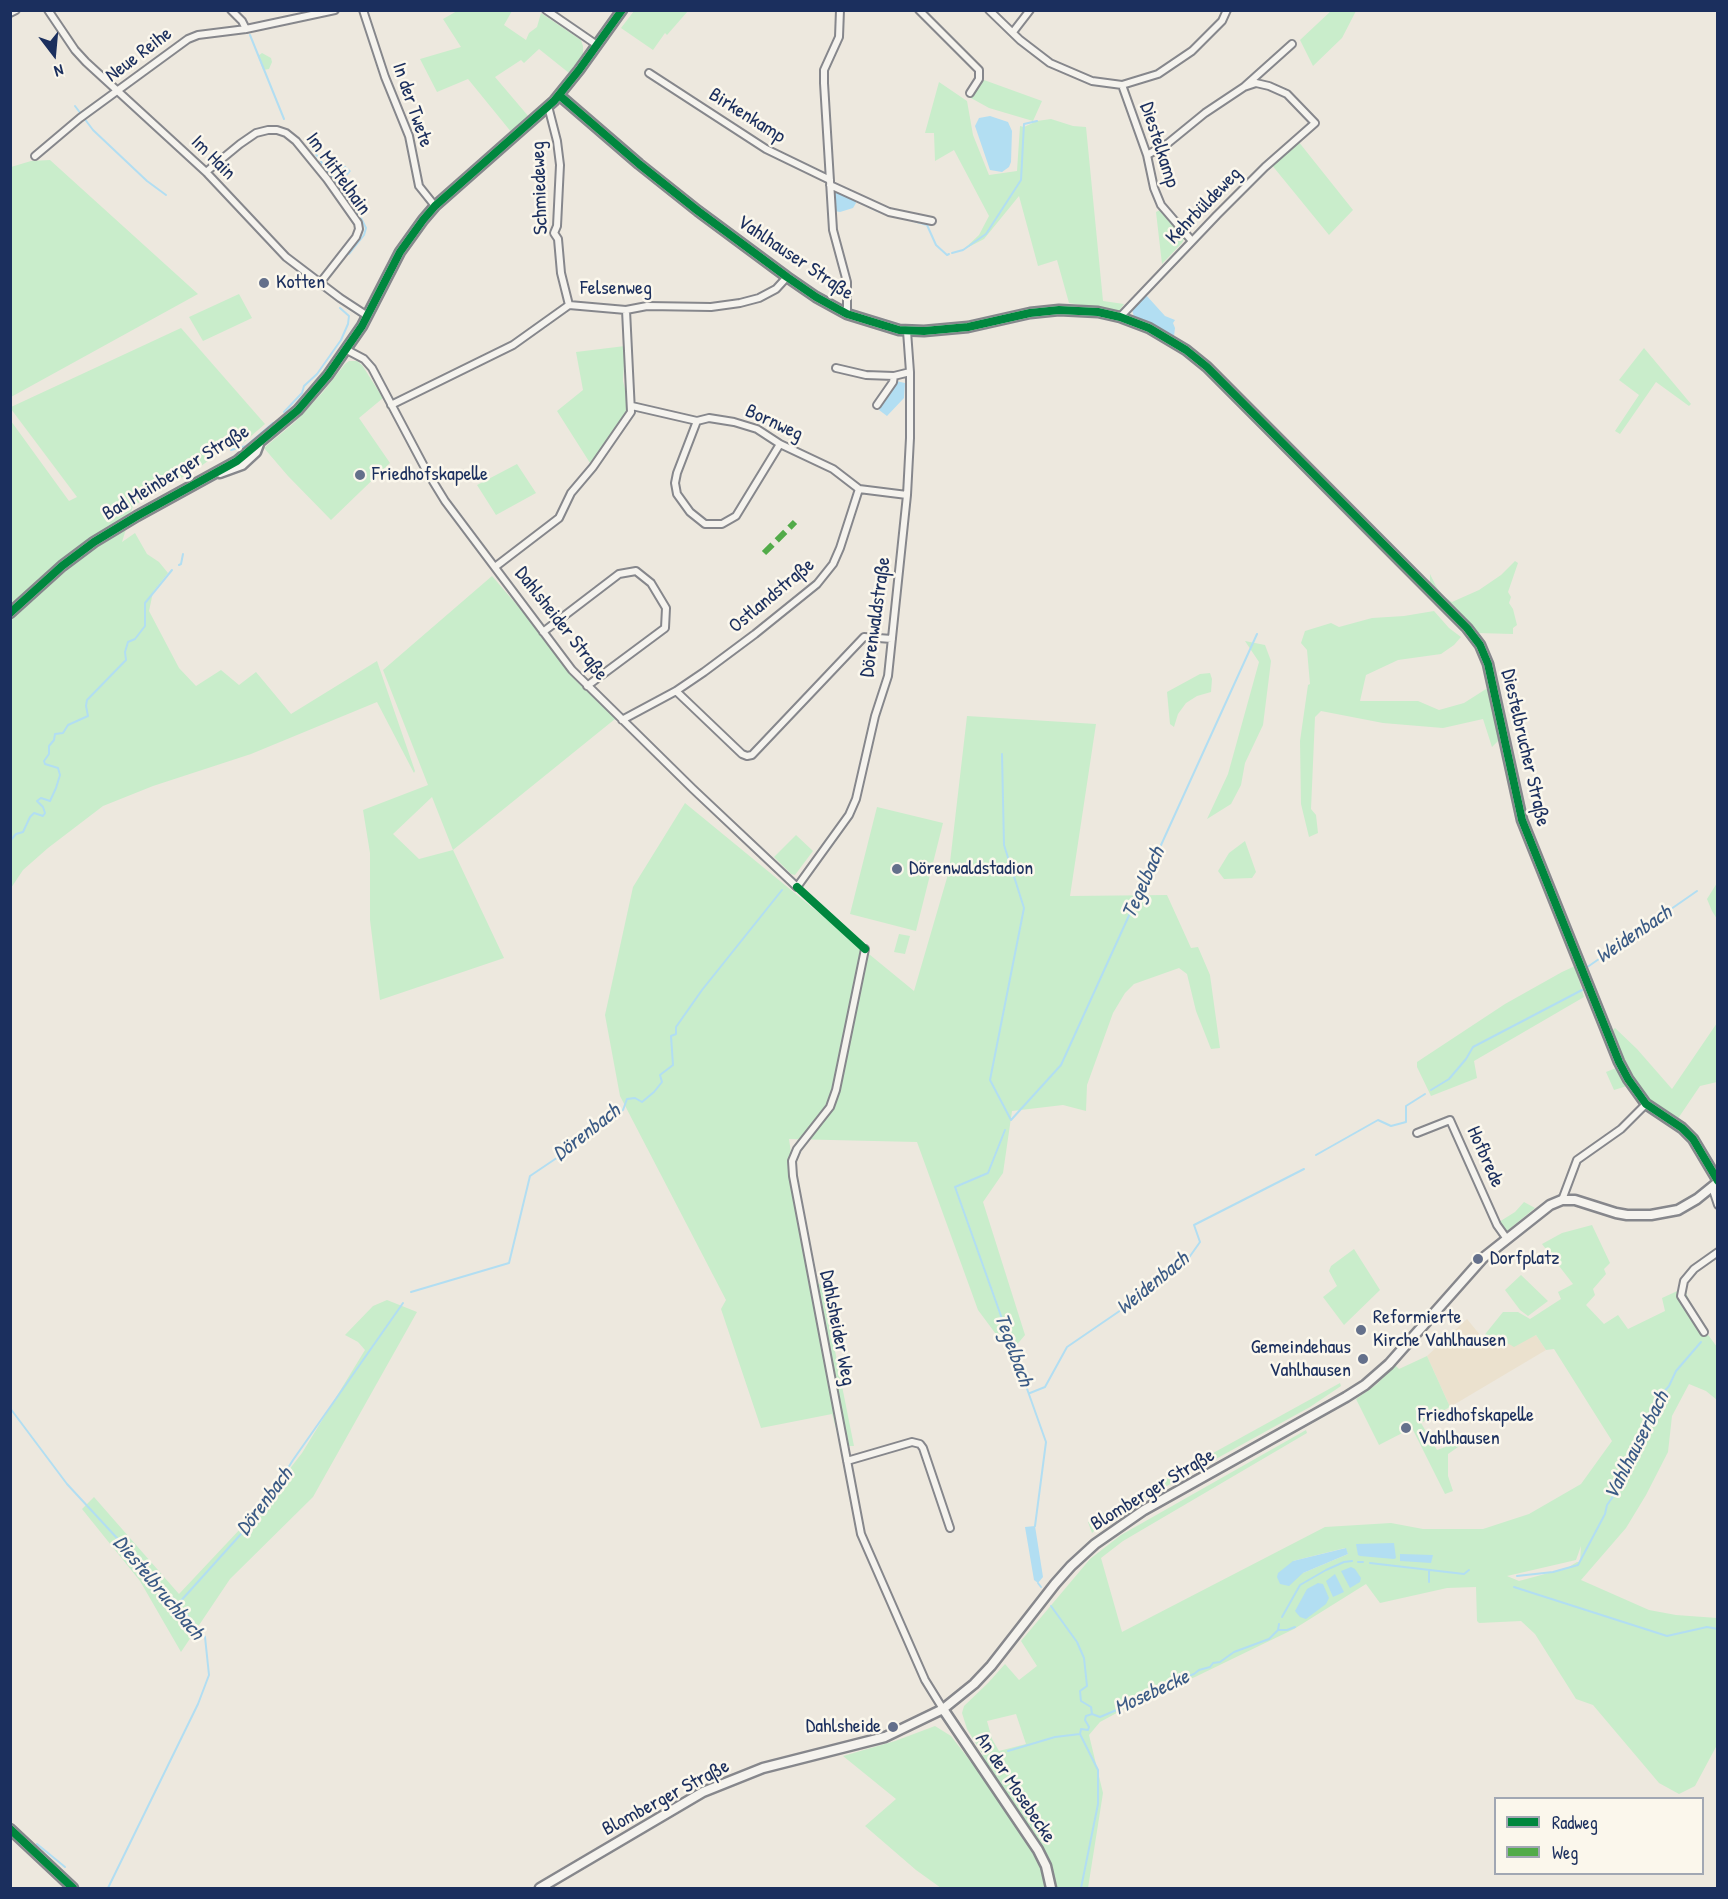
<!DOCTYPE html>
<html>
<head>
<meta charset="utf-8">
<style>
	body { margin:0 }
	#map { position:relative; width:1728px; height:1899px; overflow:hidden; background:#ede8de; font-family:"Patrick Hand",sans-serif }
	canvas { display:block }
	.frame { position:absolute; inset:0; border:12px solid #1b2f5e; pointer-events:none }
	.legend { position:absolute; left:1494px; top:1797px; width:210px; height:78px; box-sizing:border-box; background:#fbf7ec; border:2px solid #a1a7b3; margin:0; padding:8px 10px; list-style:none; font-size:18px; color:#1b2f5e }
	.legend li { display:flex; align-items:center; gap:12px; height:30px }
	.legend b { width:30px; border:2px solid #a1a7b3 }
	.north { position:absolute; left:24px; top:24px; width:60px; height:60px; -webkit-text-stroke:4px #fbf7ec; paint-order:stroke; rotate:164deg; font-size:16px; font-weight:700; line-height:24px; text-align:center; color:#1b2f5e }
	.north::after { content:''; display:block; margin:auto; width:21px; height:27px; background:#1b2f5e; clip-path:polygon(50% 0,100% 100%,50% 72%,0 100%) }
</style>
</head>
<body>
<div id="map">
<canvas width="1728" height="1899"></canvas>
<div class="frame"></div>
<ul class="legend">
<li><b style="height:8px;background:#00873e"></b>Radweg</li>
<li><b style="height:8px;background:#52ab49"></b>Weg</li>
</ul>
<div class="north">N</div>
</div>
<script>
const g = document.querySelector('canvas').getContext('2d');
g.lineJoin = 'round';
function paint(path, color) { g.fillStyle = color; g.fill(path, 'evenodd'); }
const shape = rows => new Path2D(rows.map(r => 'M' + r).join(''));
function strokePath(path, color, width, dash) { g.strokeStyle = color; g.lineWidth = width; g.lineCap = dash ? 'butt' : 'round'; g.setLineDash(dash || []); g.stroke(path); }
function drawText(font, color, halo, rows, align = 'center') {
  g.font = font + ' "Patrick Hand",sans-serif'; g.lineWidth = 5; g.setLineDash([]); g.textBaseline = 'middle'; g.strokeStyle = halo; g.fillStyle = color; for (const [text, x, y, turn = 0] of rows) {
    g.save(); g.translate(x, y); g.rotate((+turn || 0) * Math.PI / 180); g.textAlign = isNaN(turn) ? turn : align; if (halo) g.strokeText(text, 0, 0); g.fillText(text, 0, 0); g.restore();
  }
}
paint(shape([
	[1467,1319,1485,1341,1509,1344,1536,1335,1546,1350,1450,1407,1427,1356]
]), '#ebe1ce');
paint(shape([
	[1332,10,1356,11,1342,38,1313,66,1300,40],
	[457,11,512,11,504,25,526,40,529,33,537,27,541,13,581,40,583,46,583,54,569,73,539,49,524,63,521,60,495,77,529,117,512,133,468,79,437,92,420,59,461,47,443,19],
	[634,11,634,10,688,11,667,35,665,33,653,50,621,28],
	[262,53,271,58,272,62,269,69,263,70,258,56],
	[984,80,1042,101,1033,121,989,108,971,98],
	[939,82,967,101,973,135,989,175,1017,171,1020,126,1024,127,1037,121,1051,119,1073,126,1086,127,1103,301,1124,304,1119,311,1069,303,1057,260,1038,266,1019,196,984,239,963,250,979,235,989,216,954,150,935,161,934,133,925,133],
	[1298,141,1353,210,1329,235,1271,164],
	[50,160,198,294,11,397,11,167,31,161],
	[1160,210,1184,239,1182,243,1162,264,1156,212],
	[239,294,252,318,203,341,189,317],
	[181,328,265,424,243,443,229,446,201,466,133,506,122,542,135,533,147,554,159,562,168,573,153,592,149,611,179,668,196,686,221,670,239,685,256,672,291,714,377,661,415,771,414,773,377,702,251,754,153,786,103,806,48,848,23,870,11,888,11,421,69,501,77,497,11,409,11,407],
	[625,346,623,381,629,405,622,420,590,463,557,411,583,390,576,352],
	[1644,348,1691,404,1689,406,1656,382,1620,434,1615,431,1639,395,1619,380],
	[349,361,357,361,362,365,383,398,359,418,390,463,331,520,288,476,264,448,295,422,323,392,345,364],
	[517,464,536,493,496,515,477,485],
	[1515,561,1518,563,1508,592,1511,597,1509,603,1513,609,1517,625,1513,628,1513,634,1477,633,1430,587,1430,574,1436,586,1442,595,1452,602,1479,590,1501,575],
	[492,576,615,719,453,850,504,958,380,1000,370,920,370,853,363,810,428,785,383,670],
	[432,797,453,850,419,859,393,834],
	[1434,611,1449,628,1461,637,1454,645,1441,654,1398,660,1366,675,1360,701,1418,701,1439,710,1464,703,1486,689,1489,689,1493,709,1500,731,1499,740,1492,747,1483,719,1443,728,1383,723,1321,711,1315,717,1311,809,1316,815,1318,833,1309,837,1301,804,1300,741,1308,685,1310,684,1307,650,1301,643,1305,631,1331,623,1339,627,1372,618,1404,616],
	[1245,641,1265,645,1271,661,1263,725,1245,763,1241,785,1231,804,1207,819,1228,774,1259,662],
	[1210,673,1212,679,1211,692,1197,696,1186,703,1178,714,1174,727,1170,724,1167,692,1200,674],
	[967,716,1096,724,1070,896,1167,895,1191,948,1198,947,1210,975,1220,1048,1211,1049,1196,1011,1187,974,1179,968,1134,984,1125,993,1113,1013,1087,1085,1086,1111,1063,1105,1012,1111,1003,1173,983,1202,1025,1335,1010,1353,978,1310,917,1142,789,1139,809,1276,822,1286,854,1446,841,1446,832,1414,761,1428,721,1309,726,1300,620,1096,605,1015,633,887,685,803,914,991,949,871],
	[877,807,943,823,916,931,850,914],
	[796,835,813,851,795,875,791,874,774,857],
	[1245,841,1256,872,1252,878,1224,879,1218,871,1229,853],
	[1717,883,1717,919,1712,911,1707,899],
	[899,934,910,936,905,954,894,952],
	[1575,966,1584,997,1474,1061,1477,1078,1431,1096,1417,1067,1417,1062,1505,1004,1562,972],
	[1717,1023,1717,1082,1700,1086,1677,1120,1646,1099,1630,1077,1609,1033,1615,1028,1637,1049,1672,1089],
	[1616,1068,1627,1086,1614,1090,1606,1072],
	[1524,1202,1535,1208,1506,1232,1499,1222,1515,1212],
	[1592,1225,1610,1263,1604,1269,1606,1274,1593,1289,1595,1295,1586,1305,1604,1324,1618,1315,1628,1329,1665,1311,1662,1298,1684,1288,1698,1321,1717,1347,1717,1400,1706,1391,1689,1384,1672,1416,1668,1452,1646,1495,1626,1528,1581,1580,1649,1610,1676,1615,1717,1618,1717,1745,1695,1786,1679,1794,1659,1783,1593,1705,1576,1699,1535,1634,1521,1621,1479,1623,1477,1621,1476,1587,1447,1588,1380,1603,1366,1584,1294,1629,1195,1677,1148,1696,1100,1722,1089,1735,1103,1793,1088,1888,941,1888,916,1870,865,1826,896,1799,843,1756,895,1741,935,1726,951,1736,971,1762,983,1755,967,1729,962,1713,964,1706,988,1683,1005,1664,1019,1680,1037,1666,1021,1641,1090,1559,1121,1535,1306,1430,1307,1433,1123,1541,1101,1558,1122,1632,1325,1527,1391,1523,1423,1529,1483,1529,1529,1514,1581,1484,1612,1441,1554,1349,1546,1350,1536,1335,1514,1347,1509,1344,1485,1341,1482,1338,1503,1312,1518,1312,1530,1319,1561,1299,1558,1292,1573,1284,1542,1244,1562,1233],
	[1581,1546,1580,1562,1577,1562,1567,1568,1519,1581,1507,1576,1576,1560],
	[1345,1548,1348,1554,1303,1573,1293,1561],
	[1016,1714,1026,1744,999,1751,992,1739,987,1721],
	[1354,1249,1380,1290,1344,1325,1323,1297,1337,1286,1329,1271,1331,1266],
	[1521,1275,1548,1301,1528,1316,1520,1310,1505,1290],
	[387,1300,417,1312,313,1497,230,1579,181,1652,140,1581,82,1509,94,1497,179,1594,258,1510,302,1453,365,1350,358,1342,345,1335,373,1306],
	[1427,1356,1450,1407,1421,1423,1437,1450,1471,1438,1448,1454,1448,1476,1453,1491,1445,1494,1412,1428,1379,1445,1356,1399,1377,1384,1395,1365,1399,1369],
	[1340,1383,1341,1386,1310,1407,1107,1519,1092,1533,1088,1522]
]), '#c9edcb');
paint(shape([
	[990,116,1008,122,1012,131,1011,162,1009,167,1002,172,990,170,975,126,979,118],
	[342,163,351,171,341,183,330,169],
	[836,191,854,198,856,203,853,208,840,212,835,211,833,192],
	[1146,295,1165,316,1175,320,1173,323,1175,328,1174,336,1134,317,1132,310],
	[896,381,905,383,904,398,887,416,879,410],
	[1035,1526,1043,1577,1038,1583,1034,1580,1025,1527],
	[1394,1543,1396,1558,1394,1559,1360,1556,1358,1555,1356,1544],
	[1346,1548,1348,1554,1303,1573,1289,1586,1280,1584,1277,1577,1278,1573,1293,1561],
	[1400,1554,1433,1555,1431,1563,1400,1561],
	[1351,1567,1355,1569,1361,1578,1360,1582,1350,1588,1341,1571],
	[1335,1574,1344,1592,1333,1597,1326,1581],
	[1318,1583,1323,1584,1329,1598,1326,1604,1306,1619,1300,1617,1295,1611,1307,1589]
]), '#b2def2');
strokePath(shape([
	[250,35,284,119],
	[75,106,93,130,147,181,166,195],
	[310,146,361,218,366,228,364,235,349,254],
	[855,200,880,212],
	[907,219,927,225,936,245,947,255,949,254],
	[952,253,963,250,986,234,1021,180,1024,124,1037,121],
	[284,412,302,393,304,386,317,374,341,340,348,324,349,316,340,308],
	[231,450,246,446,273,423],
	[179,565,181,564,183,554],
	[1002,754,1004,845,1024,908,990,1080,1011,1120,1061,1065,1257,634],
	[10,841,16,834,23,832,30,817,34,813,43,816,45,813,43,807,37,801,41,798,50,801,56,788,60,775,58,768,45,764,44,761,49,754,49,746,54,740,55,734,63,733,68,725,88,716,86,706,87,700,126,660,125,652,128,642,135,639,145,626,145,603,172,570],
	[1586,970,1586,968,1697,891],
	[1431,1090,1449,1079,1466,1059,1473,1047,1582,990],
	[1005,1130,988,1173,955,1187,1046,1442,1035,1526],
	[1316,1155,1378,1120,1391,1126,1406,1122,1406,1106,1425,1094],
	[411,1292,509,1263,530,1176,573,1147,623,1110,627,1099,635,1098,642,1102,654,1092,662,1082,660,1075,673,1065,671,1036,676,1034,676,1027,702,990,782,890],
	[1030,1393,1045,1387,1067,1347,1159,1284,1188,1259,1200,1242,1194,1225,1304,1169],
	[10,1408,67,1484,178,1604,205,1637,209,1675,198,1704,108,1888],
	[1358,1562,1363,1562],
	[1370,1563,1464,1574,1469,1570],
	[1429,1570,1429,1582],
	[1517,1576,1553,1572,1578,1565,1605,1514,1607,1505,1619,1488,1620,1472,1626,1462,1639,1449,1641,1439,1647,1431,1645,1422,1656,1401,1669,1386,1676,1371,1701,1342],
	[1038,1583,1041,1587],
	[1514,1587,1667,1636,1707,1627,1718,1629],
	[178,1604,259,1514,293,1460,403,1303],
	[1051,1606,1077,1642,1084,1658,1087,1686,1080,1691,1081,1701,1091,1707,1092,1714],
	[1282,1617,1300,1585,1326,1570,1344,1562,1352,1561],
	[1278,1630,1287,1630,1295,1627],
	[1008,1751,1055,1737,1080,1734],
	[37,1844,65,1867],
	[1081,1888,1098,1804,1098,1770,1080,1734,1081,1729,1088,1730,1089,1727,1085,1720,1086,1716,1092,1714,1100,1717,1159,1692,1175,1681,1194,1674,1199,1670,1210,1667,1213,1663,1220,1662,1234,1652,1269,1639,1278,1630,1279,1624]
]), '#b2def2', 2);
const street = shape([
	[48,10,75,50,86,62,206,172,286,257,340,298,366,315],
	[231,10,242,21,246,29],
	[363,10,385,77,409,136,419,186,435,206],
	[546,10,597,45],
	[840,10,839,37,824,70,824,83,833,230,847,282,847,314],
	[919,10,979,70,979,79,970,93],
	[989,10,1020,40,1050,63,1092,81,1122,85,1158,74,1192,51,1222,21,1227,10],
	[10,13,16,10],
	[1013,32,1030,10],
	[649,73,766,149,830,180],
	[1122,85,1147,155,1154,188,1161,205,1192,241],
	[548,106,557,141,560,165,557,226,554,233,558,239,561,273,569,305],
	[1147,155,1167,144,1205,113,1244,87,1292,44],
	[35,156,80,118,188,39,198,35,246,29,335,10],
	[206,172,240,144,256,133,268,130,277,130,286,133,296,141,327,179,358,223,359,229,356,237,320,283],
	[830,185,889,212,932,221],
	[1120,317,1217,215,1265,167,1315,123,1287,94,1269,86,1256,83,1244,87],
	[345,349,364,359,372,368,426,470,445,501,572,670,693,789,797,887,849,815,856,799,875,716,888,676,907,495,910,438,910,372,907,331],
	[836,368,866,375,894,376,910,372],
	[391,405,513,345,569,305,626,310,647,306,711,307,740,303,759,298,776,289,787,277],
	[877,405,893,382,894,376],
	[632,406,697,421,709,418,734,422,757,429,780,444,833,469,859,489],
	[697,421,677,473,675,483,677,494,690,512,705,524,722,524,736,516,780,444],
	[495,567,559,518,571,493,593,467,631,412,626,310],
	[543,632,619,574,636,571,651,583,666,608,665,628,587,686],
	[676,691,742,754,747,756,752,755,864,637,892,639],
	[622,720,676,691,704,672,755,634,817,584,833,564,840,548,859,489,907,495],
	[865,949,836,1090,830,1107,797,1149,792,1161,793,1176,861,1534,925,1680,943,1709],
	[1417,1133,1450,1120,1497,1225,1507,1239],
	[1712,1187,1718,1205],
	[1562,1200,1577,1160,1621,1129,1646,1104],
	[1704,1332,1681,1296,1684,1281,1694,1269,1718,1252],
	[847,1461,912,1442,920,1444,923,1448,950,1528]
]);
const secondary = shape([
	[559,95,639,164,698,211,787,277,816,297,847,314,899,330,924,331,968,327,1030,313,1059,310,1098,312,1120,317,1149,328,1186,350,1207,367,1467,628,1480,645,1488,664,1522,820,1619,1062,1628,1079,1646,1104,1682,1128,1693,1139,1718,1181],
	[220,473,242,465,256,452,259,444],
	[10,613,62,566,94,542,137,516,237,461,298,410,328,375,362,326,400,252,423,220,435,206,554,101,579,70,622,10],
	[943,1709,1038,1850,1046,1866,1051,1888],
	[10,1829,73,1888],
	[540,1888,703,1792,763,1768,885,1737,943,1709,974,1684,991,1666,1055,1584,1071,1566,1095,1544,1144,1510,1346,1397,1365,1385,1389,1364,1483,1258,1550,1205,1562,1200,1575,1200,1616,1213,1627,1215,1651,1215,1678,1210,1697,1199,1718,1182]
]);
strokePath(street, '#86878c', 10);
strokePath(secondary, '#86878c', 13);
strokePath(street, '#f5f3ee', 6);
strokePath(secondary, '#f5f3ee', 8);
strokePath(shape([
	[764,553,795,522]
]), '#52ab49', 6, [12, 6]);
strokePath(shape([
	[559,95,639,164,698,211,787,277,816,297,847,314,899,330,924,331,968,327,1030,313,1059,310,1098,312,1120,317,1149,328,1186,350,1207,367,1467,628,1480,645,1488,664,1522,820,1619,1062,1628,1079,1646,1104,1682,1128,1693,1139,1718,1181],
	[10,613,62,566,94,542,137,516,237,461,298,410,328,375,362,326,400,252,423,220,435,206,554,101,579,70,622,10],
	[797,887,865,949],
	[10,1829,73,1888]
]), '#00873e', 8);
for (const [x, y, r, color] of [
	[264,283,6,"#64708b"],
	[360,475,6,"#64708b"],
	[897,869,6,"#64708b"],
	[1478,1259,6,"#64708b"],
	[1361,1330,6,"#64708b"],
	[1363,1359,6,"#64708b"],
	[1406,1428,6,"#64708b"],
	[893,1727,6,"#64708b"]
]) { const dot = new Path2D(); dot.arc(x, y, r, 0, 2 * Math.PI); g.fillStyle = color; g.fill(dot); strokePath(dot, '#fbf7ec', 2); }
drawText('20px', '#1b2f5e', '#fbf7ec', [
	["Neue Reihe",139,55,-37],
	["In der Twete",412,105,71],
	["Birkenkamp",747,116,32],
	["Diestelkamp",1159,145,72],
	["Im Hain",213,158,45],
	["Im Mittelhain",338,174,54],
	["Schmiedeweg",540,188,-92],
	["Kehrbüldeweg",1204,206,-46],
	["Vahlhauser Straße",795,258,34],
	["Felsenweg",616,289],
	["Bornweg",774,423,25],
	["Bad Meinberger Straße",176,473,-31],
	["Ostlandstraße",772,596,-40],
	["Dörenwaldstraße",876,617,-82],
	["Dahlsheider Straße",561,624,52],
	["Diestelbrucher Straße",1525,748,77],
	["Hofbrede",1485,1157,66],
	["Dahlsheider Weg",837,1328,79],
	["Blomberger Straße",1153,1490,-31],
	["An der Mosebecke",1015,1788,56],
	["Blomberger Straße",666,1798,-28]
]);
drawText('20px', '#1b2f5e', '#fbf7ec', [
	["Kotten",276,283],
	["Friedhofskapelle",372,475],
	["Dörenwaldstadion",909,869],
	["Dorfplatz",1490,1259],
	["Reformierte",1373,1318],
	["Kirche Vahlhausen",1373,1341],
	["Gemeindehaus",1351,1348,"right"],
	["Vahlhausen",1351,1371,"right"],
	["Friedhofskapelle",1418,1416],
	["Vahlhausen",1418,1439],
	["Dahlsheide",881,1727,"right"]
], 'left');
drawText('italic 21px', '#3a5a85', '#fbf7ec', [
	["Tegelbach",1144,883,-66],
	["Weidenbach",1634,935,-34],
	["Dörenbach",587,1133,-38],
	["Weidenbach",1153,1284,-39],
	["Tegelbach",1013,1350,70],
	["Vahlhauserbach",1637,1446,-63],
	["Dörenbach",265,1502,-53],
	["Diestelbruchbach",158,1588,50],
	["Mosebecke",1152,1693,-25]
]);
</script>
</body>
</html>
